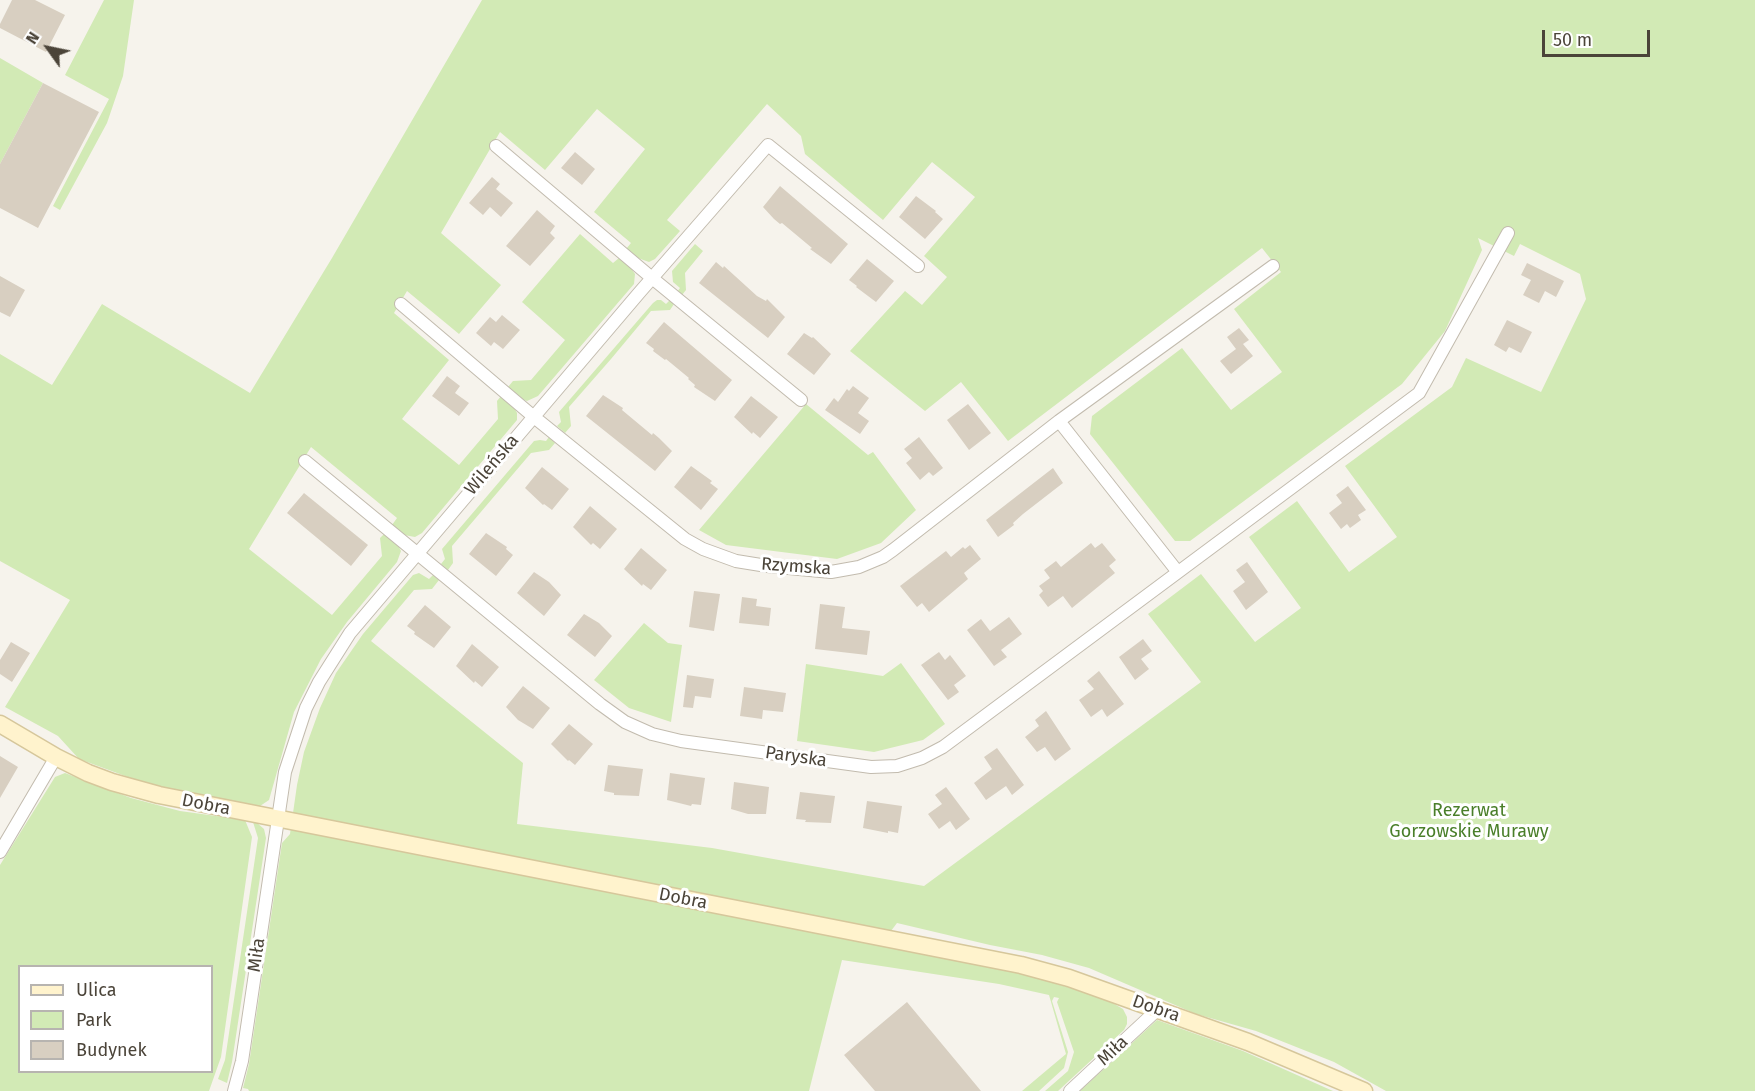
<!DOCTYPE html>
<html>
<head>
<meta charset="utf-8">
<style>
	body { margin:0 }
	#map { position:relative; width:1755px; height:1091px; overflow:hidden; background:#f6f3ec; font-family:"Fira Sans",sans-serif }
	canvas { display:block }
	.legend { position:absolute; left:18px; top:965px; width:195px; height:108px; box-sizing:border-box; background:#fff; border:2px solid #b7b4b0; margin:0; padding:8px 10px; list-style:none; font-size:18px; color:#4b4439 }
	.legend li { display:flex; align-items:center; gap:12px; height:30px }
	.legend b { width:30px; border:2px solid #b7b4b0 }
	.north { position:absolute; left:18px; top:18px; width:60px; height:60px; -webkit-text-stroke:4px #fff; paint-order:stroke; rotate:303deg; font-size:16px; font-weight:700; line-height:24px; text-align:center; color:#4b4439 }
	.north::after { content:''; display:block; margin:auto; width:21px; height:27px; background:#4b4439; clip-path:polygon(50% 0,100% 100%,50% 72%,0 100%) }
	.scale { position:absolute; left:1542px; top:30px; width:108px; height:27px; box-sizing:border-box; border:3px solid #4b4439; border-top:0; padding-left:8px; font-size:18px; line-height:21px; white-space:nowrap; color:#4b4439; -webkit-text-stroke:4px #fff; paint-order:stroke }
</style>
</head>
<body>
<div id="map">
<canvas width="1755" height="1091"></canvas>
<ul class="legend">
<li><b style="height:8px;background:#fff3cd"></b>Ulica</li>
<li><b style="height:16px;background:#d2eab5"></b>Park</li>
<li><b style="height:16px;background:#d8cfc1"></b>Budynek</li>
</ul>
<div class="north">N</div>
<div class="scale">50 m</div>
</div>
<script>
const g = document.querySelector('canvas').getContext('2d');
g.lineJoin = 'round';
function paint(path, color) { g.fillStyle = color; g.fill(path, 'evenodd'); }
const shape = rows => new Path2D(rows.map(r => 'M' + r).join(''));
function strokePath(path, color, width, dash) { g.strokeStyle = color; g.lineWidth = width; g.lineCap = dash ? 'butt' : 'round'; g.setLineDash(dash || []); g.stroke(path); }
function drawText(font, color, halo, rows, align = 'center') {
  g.font = font + ' "Fira Sans",sans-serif'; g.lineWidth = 6; g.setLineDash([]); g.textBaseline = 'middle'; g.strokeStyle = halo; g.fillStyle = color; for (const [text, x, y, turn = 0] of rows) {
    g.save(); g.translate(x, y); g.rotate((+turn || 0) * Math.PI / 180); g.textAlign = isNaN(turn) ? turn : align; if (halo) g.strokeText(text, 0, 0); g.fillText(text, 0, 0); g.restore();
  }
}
paint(shape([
	[104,0,134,0,123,76,107,123,60,210,53,206,109,99,65,75],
	[482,0,1755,0,1755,1091,1386,1091,1334,1062,1256,1031,1196,1014,1089,968,1042,955,990,945,897,923,882,943,1010,970,1104,998,1123,1009,1127,1017,1127,1024,1124,1030,1058,1091,1045,1091,1068,1071,1074,1052,1057,1002,1059,998,1054,997,1052,1001,1068,1052,1064,1068,1039,1091,1022,1091,1066,1054,1049,995,999,984,842,960,809,1091,249,1091,248,1089,243,1088,249,1064,282,843,290,834,297,785,304,752,320,708,336,673,363,634,413,575,419,573,429,579,433,575,439,580,432,589,414,590,371,641,523,763,517,824,712,848,924,886,1201,682,1148,614,1201,574,1255,642,1301,608,1249,537,1297,501,1349,572,1397,537,1345,466,1452,387,1466,358,1541,392,1586,299,1580,274,1520,244,1514,256,1478,238,1482,250,1445,331,1402,384,1190,541,1175,541,1090,434,1092,416,1182,348,1231,410,1282,372,1234,309,1281,272,1262,248,1008,441,961,382,925,411,850,351,905,291,922,305,947,277,924,256,975,197,932,162,883,220,805,154,801,136,767,104,667,220,680,231,655,259,649,262,635,257,626,249,631,243,594,212,645,149,597,109,545,170,500,132,441,233,501,285,459,334,407,291,394,313,449,360,402,419,459,465,498,419,497,401,501,396,514,407,517,413,517,420,422,533,415,537,404,535,392,525,397,518,311,447,249,549,332,615,382,556,380,538,385,533,398,545,401,551,397,562,347,622,321,659,294,712,269,800,260,806,241,806,147,784,79,759,58,736,5,707,70,600,0,561,0,354,52,385,102,304,250,393,332,258],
	[0,58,43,83,0,164],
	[580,234,613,263,619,258,630,267,635,274,634,284,538,396,527,401,522,399,508,387,513,381,531,380,565,340,522,302],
	[695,244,703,251,685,273,686,290,682,295,677,292,680,288,673,282,672,271],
	[657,300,661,300,666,304,670,300,674,304,670,310,651,311,611,359,569,407,571,426,565,433,557,426,561,422,559,412,653,303],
	[806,404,868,455,873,452,916,510,881,543,837,559,726,545,699,530],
	[549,437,555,443,549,450,531,453,452,546,453,563,448,570,441,564,445,559,442,549,534,441,540,440,546,441],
	[644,623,668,643,682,645,671,722,629,708,594,680],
	[901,663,945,724,923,740,874,752,797,741,806,664,883,676],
	[65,773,131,798,180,811,245,820,252,837,221,1057,209,1091,0,1091,0,865,55,777],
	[20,966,212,966,212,1072,20,1072],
	[253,822,256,822,264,829,266,838,232,1062,227,1083,218,1079,225,1060,258,838],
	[1157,1020,1243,1051,1333,1091,1080,1091]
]), '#d2eab5');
paint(shape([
	[12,0,35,0,65,15,46,52,0,28,0,24],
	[43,83,99,112,38,228,0,208,0,164],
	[575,152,595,169,582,185,561,168],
	[492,177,500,184,496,189,513,203,501,217,490,207,483,215,469,203],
	[780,186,848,244,831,264,810,249,812,248,782,223,780,224,774,219,763,207],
	[916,196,936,211,935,212,943,219,925,239,899,217],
	[537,210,555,226,550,233,555,238,530,266,506,246],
	[867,259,894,281,876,302,856,287,857,286,849,280],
	[716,262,723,268,724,266,757,296,766,301,767,299,785,317,768,338,699,283],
	[1527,263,1564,281,1556,297,1545,291,1539,303,1523,295,1531,280,1521,275],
	[0,276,25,290,10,317,0,312],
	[502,315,520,330,503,349,494,342,491,346,476,333,490,317,496,322],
	[1507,320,1532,332,1521,353,1509,347,1506,352,1494,345],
	[664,322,732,380,715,401,694,387,695,385,688,379,689,378,666,359,665,360,653,351,654,349,646,343],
	[1239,328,1249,340,1243,344,1253,356,1231,374,1220,361,1236,349,1227,337],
	[804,333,812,338,813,337,831,354,814,375,787,354],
	[447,376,460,386,455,393,469,403,459,416,432,396],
	[853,386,869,398,858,413,869,421,860,434,825,410,834,398,838,402,847,389,849,391],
	[603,395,623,408,622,410,652,435,653,433,659,438,672,451,655,471,586,416],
	[751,396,778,417,760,438,753,432,752,434,734,417],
	[968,404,991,433,969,450,947,420],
	[919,437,943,468,933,476,929,472,920,480,906,463,912,458,904,449],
	[691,466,712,481,710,483,718,489,701,510,674,487],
	[542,467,569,489,552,510,544,504,543,505,525,488],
	[1053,468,1063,483,1023,514,1013,523,1014,525,998,537,986,520],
	[1348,486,1366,510,1358,515,1361,520,1350,528,1347,524,1341,529,1329,513,1342,503,1336,495],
	[304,493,368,545,351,566,287,513],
	[590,506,617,529,600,549,593,543,591,545,573,527],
	[486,533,507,547,506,549,513,555,496,576,469,554],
	[1091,543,1095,548,1102,543,1116,560,1109,566,1115,573,1072,608,1063,596,1048,607,1039,595,1043,591,1039,586,1050,578,1044,570,1056,561,1061,567],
	[970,545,981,559,964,573,968,579,929,612,922,603,917,607,900,586,946,551,951,557,963,547,965,549],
	[641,548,667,570,651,590,643,584,642,586,624,569],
	[1247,562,1268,592,1246,610,1233,591,1245,582,1236,570],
	[534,572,549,582,561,595,544,616,517,593],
	[694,591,720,594,714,631,689,627],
	[742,597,757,599,756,606,771,608,769,626,739,623],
	[820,604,845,607,842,628,870,631,867,655,815,649],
	[425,605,451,627,434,648,414,634,415,632,407,626],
	[584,614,599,623,612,636,595,657,567,635],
	[1009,617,1022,634,1001,650,1007,657,994,666,967,630,981,619,990,631],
	[1143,639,1152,651,1141,659,1149,669,1135,680,1119,657],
	[11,642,30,653,12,682,0,674,0,660],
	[472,644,499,667,482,687,475,681,474,683,456,666],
	[939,652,945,660,950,655,966,676,954,685,959,692,948,700,921,665],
	[1099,671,1124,704,1107,717,1102,709,1091,717,1079,700,1094,689,1087,681],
	[687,675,714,679,711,698,695,696,693,708,683,707],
	[523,686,550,708,533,729,518,720,506,707],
	[744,687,786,693,783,712,763,710,762,719,740,716],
	[1046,711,1071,749,1055,761,1045,747,1037,752,1025,737,1039,726,1035,720],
	[569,724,593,744,575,765,569,760,568,761,551,744],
	[997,748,1024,785,1012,795,1006,786,986,800,974,783,992,769,984,757],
	[0,756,18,767,0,798],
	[608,765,643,769,639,796,614,795,614,793,604,791],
	[670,773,705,778,701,805,692,804,691,806,667,800],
	[734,782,769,787,766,814,748,814,731,809],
	[946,787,970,819,956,830,950,821,939,829,928,814,942,804,935,795],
	[800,792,835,796,831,823,805,822,806,820,796,819],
	[867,801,902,806,898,833,888,831,888,833,863,828],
	[907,1002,981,1091,875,1091,844,1055]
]), '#d8cfc1');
const street = shape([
	[496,146,652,278,801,400],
	[401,304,534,417,685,539,703,549,736,561,767,566,831,572,859,567,883,557,893,550,1059,421,1273,266],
	[1059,421,1177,571],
	[305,461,600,704,625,722,652,734,681,741,871,767,897,766,922,758,943,747,1419,393,1508,233],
	[0,852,56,757],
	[234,1091,242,1061,285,772,306,708,319,682,350,633,639,293,768,145,918,266],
	[1070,1091,1157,1010]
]);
const secondary = shape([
	[0,724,56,757,88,773,112,782,159,795,1021,965,1069,978,1248,1042,1364,1091]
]);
strokePath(street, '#c2bbae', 14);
strokePath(secondary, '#d6c79b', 19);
strokePath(street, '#fff', 12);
strokePath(secondary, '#fff3cd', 16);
drawText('18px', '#4b4439', '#fff', [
	["Wileńska",492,465,-50],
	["Rzymska",796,567,4],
	["Paryska",796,757,8],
	["Dobra",206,805,11],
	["Dobra",683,899,11],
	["Miła",257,955,-82],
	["Dobra",1156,1009,19],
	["Miła",1113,1051,-43]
]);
drawText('18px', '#4a7f2a', '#fff', [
	["Rezerwat",1469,811],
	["Gorzowskie Murawy",1469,832]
]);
</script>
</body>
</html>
